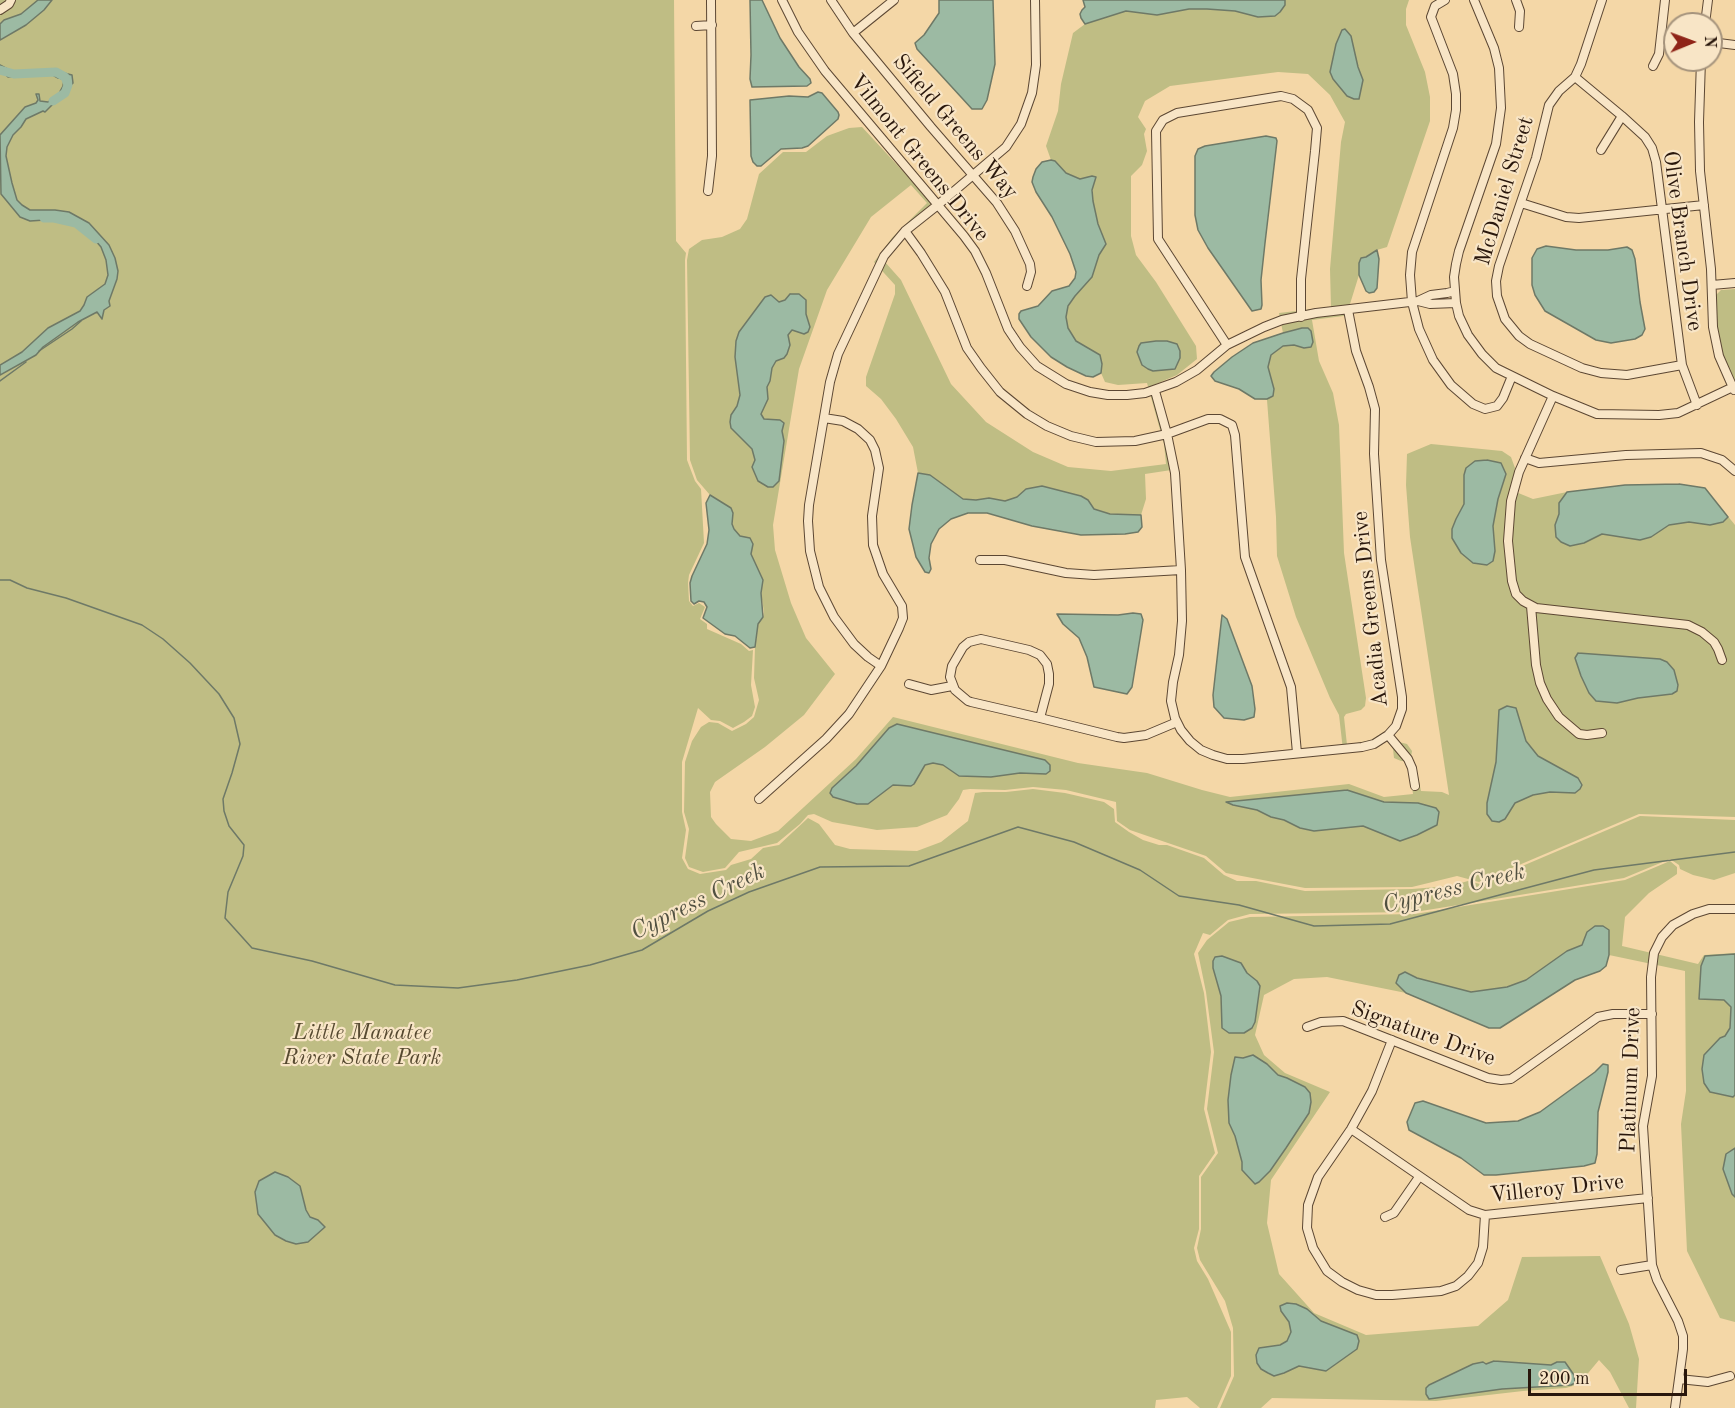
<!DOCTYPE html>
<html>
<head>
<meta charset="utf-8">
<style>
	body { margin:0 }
	#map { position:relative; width:1735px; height:1408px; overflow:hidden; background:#f4d7a7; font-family:"Old Standard TT",serif }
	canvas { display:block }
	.north { position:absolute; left:1663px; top:12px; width:60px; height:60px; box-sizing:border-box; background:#f8e5c6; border:2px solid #a5937c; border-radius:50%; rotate:89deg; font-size:16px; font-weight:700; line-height:24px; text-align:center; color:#29170c }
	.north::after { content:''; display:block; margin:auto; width:21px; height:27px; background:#8f2418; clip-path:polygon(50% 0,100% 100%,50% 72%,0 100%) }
	.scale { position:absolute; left:1528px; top:1369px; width:159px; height:27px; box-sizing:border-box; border:3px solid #29170c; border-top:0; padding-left:8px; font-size:18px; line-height:21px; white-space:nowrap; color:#29170c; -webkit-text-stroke:4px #f8e5c6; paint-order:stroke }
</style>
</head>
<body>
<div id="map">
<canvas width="1735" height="1408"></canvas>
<div class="north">N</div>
<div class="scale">200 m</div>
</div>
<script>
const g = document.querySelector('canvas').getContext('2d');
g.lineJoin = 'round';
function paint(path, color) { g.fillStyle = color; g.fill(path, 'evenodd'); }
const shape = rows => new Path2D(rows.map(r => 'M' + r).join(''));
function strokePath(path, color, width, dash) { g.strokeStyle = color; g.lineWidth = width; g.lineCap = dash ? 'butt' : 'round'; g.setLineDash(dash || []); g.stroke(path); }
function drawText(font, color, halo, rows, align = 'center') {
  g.font = font + ' "Old Standard TT",serif'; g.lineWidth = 4.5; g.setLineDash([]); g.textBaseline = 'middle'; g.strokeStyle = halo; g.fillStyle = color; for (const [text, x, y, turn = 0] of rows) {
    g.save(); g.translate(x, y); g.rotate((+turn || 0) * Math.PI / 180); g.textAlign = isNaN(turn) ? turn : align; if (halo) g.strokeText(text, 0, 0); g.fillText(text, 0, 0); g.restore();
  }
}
paint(shape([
	[0,0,674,0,676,241,686,253,685,260,687,460,695,481,701,489,704,543,689,575,688,583,689,601,693,606,699,603,705,607,700,619,707,624,707,629,741,644,749,651,753,650,751,685,755,707,752,716,744,722,733,728,720,721,711,720,698,708,682,762,682,812,686,830,682,858,688,869,700,874,726,870,731,865,751,859,763,848,779,845,808,818,819,824,835,845,850,849,917,851,941,842,968,821,975,793,983,792,1006,792,1033,789,1065,793,1104,802,1114,809,1115,822,1129,832,1143,840,1159,845,1167,845,1204,858,1224,875,1237,881,1256,881,1305,891,1412,889,1450,886,1468,881,1480,884,1640,816,1735,820,1735,873,1714,880,1693,875,1680,869,1679,865,1670,859,1624,878,1415,912,1250,914,1228,920,1210,935,1203,933,1194,954,1204,993,1211,1052,1204,1109,1215,1153,1199,1176,1199,1229,1194,1248,1197,1261,1208,1279,1231,1332,1231,1376,1217,1408,1200,1408,1187,1397,1156,1400,1155,1408,0,1408],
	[1285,0,1409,0,1406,9,1406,25,1425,72,1430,97,1430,121,1387,247,1377,250,1366,257,1361,258,1359,263,1359,275,1350,304,1351,315,1312,320,1319,361,1333,393,1339,425,1344,553,1366,698,1365,706,1361,710,1346,714,1344,717,1347,745,1371,740,1387,730,1399,742,1407,744,1412,751,1411,757,1416,767,1421,791,1442,792,1449,795,1410,537,1406,485,1407,454,1431,444,1502,451,1511,457,1515,468,1511,490,1533,499,1567,492,1625,485,1679,484,1705,488,1735,525,1735,817,1639,814,1479,882,1457,876,1412,887,1305,888,1226,873,1206,856,1130,830,1117,821,1116,802,1066,790,1033,787,1005,790,970,789,963,790,959,799,947,815,917,827,877,830,832,822,814,814,808,815,800,824,777,843,739,852,725,868,703,872,689,867,685,858,689,829,684,812,685,762,692,741,701,727,709,722,718,723,732,731,746,724,754,717,759,700,754,678,755,647,758,624,763,617,764,612,761,593,763,580,751,554,750,538,740,536,734,529,732,524,733,513,731,508,710,495,697,480,690,460,687,260,689,249,702,240,722,237,740,229,747,219,759,174,783,152,806,152,827,136,849,128,862,127,938,209,902,240,885,262,901,280,951,384,986,422,1033,452,1068,467,1111,471,1166,464,1164,444,1147,383,1118,385,1105,382,1101,373,1102,364,1100,355,1076,341,1068,328,1066,317,1068,307,1075,296,1092,277,1099,255,1106,244,1098,224,1093,201,1092,176,1081,179,1066,173,1055,161,1051,160,1046,146,1058,111,1061,84,1073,33,1085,24,1126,11,1157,15,1189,9,1207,9,1235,11,1258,17,1275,16,1280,12,1285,5],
	[1278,72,1308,74,1330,95,1345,122,1341,142,1330,269,1331,307,1279,313,1283,333,1253,343,1232,357,1214,372,1211,376,1215,381,1239,389,1255,399,1267,400,1276,517,1277,556,1296,617,1330,698,1339,715,1343,750,1388,741,1393,749,1394,758,1401,761,1407,761,1410,771,1413,794,1384,797,1349,784,1230,797,1202,790,1147,773,1078,763,893,717,856,759,778,831,751,841,731,839,716,824,711,817,710,792,715,782,765,747,804,715,835,674,806,638,791,603,775,550,773,525,799,369,827,290,871,217,911,185,927,203,892,238,874,262,895,285,895,294,866,377,866,386,881,399,896,419,913,447,918,473,930,475,963,499,976,500,989,498,1005,501,1017,497,1026,489,1088,500,1094,509,1110,514,1141,515,1146,499,1145,474,1178,469,1156,384,1177,375,1197,359,1196,346,1156,282,1136,255,1131,236,1131,176,1142,165,1147,151,1144,134,1146,129,1138,117,1145,101,1170,86],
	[1735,289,1735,386,1723,360,1717,336,1715,296,1721,290],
	[1670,861,1677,867,1677,874,1649,893,1625,917,1622,946,1698,964,1704,955,1735,953,1735,1322,1720,1318,1687,1251,1681,1124,1686,1091,1685,971,1609,955,1606,966,1600,971,1575,980,1500,1028,1489,1028,1406,993,1327,977,1294,979,1264,995,1255,1035,1264,1055,1285,1073,1330,1092,1271,1180,1267,1223,1279,1274,1314,1313,1366,1335,1478,1326,1508,1300,1522,1257,1600,1256,1629,1324,1639,1359,1636,1408,1629,1408,1610,1372,1599,1360,1579,1384,1566,1388,1523,1391,1436,1401,1272,1398,1261,1408,1220,1408,1234,1376,1233,1328,1225,1301,1200,1260,1197,1248,1201,1229,1201,1177,1218,1153,1207,1109,1214,1052,1206,992,1198,953,1207,940,1229,922,1250,917,1415,914,1625,880]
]), '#bfbd84');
const water = shape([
	[38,0,52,0,44,10,26,25,0,40,0,24,4,20,21,14,38,0],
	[750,0,762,0,780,38,799,67,810,79,811,83,807,86,752,87,750,79,751,55,750,0],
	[939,0,993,0,995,64,987,100,982,109,972,109,917,49,915,43,924,35,939,13,939,0],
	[1083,0,1285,0,1285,5,1280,12,1275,16,1258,17,1235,11,1207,9,1189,9,1157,15,1126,11,1085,24,1081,18,1080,14,1082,10,1085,7,1083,0],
	[1345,29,1351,36,1358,67,1363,80,1359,99,1354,99,1347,96,1333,79,1330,72,1336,44,1342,30,1345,29],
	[0,65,13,72,60,72,72,75,73,83,57,100,45,112,43,111,26,119,21,127,13,135,7,147,6,156,12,183,17,200,22,205,30,210,55,210,69,212,89,223,109,245,115,258,118,271,117,279,109,301,110,306,104,310,102,319,97,312,78,322,43,347,36,355,0,375,0,365,22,352,48,328,80,311,84,305,87,297,105,284,108,275,106,260,101,247,84,227,60,219,30,221,20,217,1,194,0,135,25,107,36,103,38,100,36,94,39,94,40,101,48,102,58,95,63,86,64,79,58,78,49,73,8,77,0,70,0,65],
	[818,92,822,93,838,112,839,115,838,119,808,146,802,148,781,149,761,166,757,166,753,162,751,156,750,100,789,96,808,97,818,92],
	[1266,136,1276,138,1277,141,1265,243,1261,280,1262,305,1261,309,1252,311,1208,248,1198,230,1195,215,1195,156,1198,149,1205,146,1266,136],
	[1051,160,1055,161,1066,173,1080,179,1092,176,1096,177,1092,190,1093,201,1098,224,1106,244,1099,255,1092,277,1075,296,1068,306,1066,317,1068,328,1076,341,1100,355,1102,364,1101,373,1093,377,1086,376,1067,367,1051,357,1031,337,1019,319,1019,314,1021,311,1038,306,1052,291,1069,286,1075,278,1076,272,1070,254,1052,217,1036,192,1032,182,1033,177,1036,169,1042,162,1051,160],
	[1546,246,1576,250,1608,250,1627,247,1632,250,1635,259,1640,302,1645,329,1642,335,1635,339,1611,343,1596,340,1545,311,1535,295,1532,285,1532,258,1537,249,1546,246],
	[1377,250,1379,259,1377,288,1374,292,1369,293,1366,291,1359,275,1359,263,1361,258,1366,257,1377,250],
	[790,294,799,294,806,300,806,314,810,327,808,332,804,334,792,330,788,335,790,345,787,354,784,358,776,361,772,368,770,381,767,387,768,399,761,414,764,419,780,420,784,423,782,431,784,441,779,481,773,487,768,487,758,481,752,467,755,460,752,449,731,428,730,422,731,415,737,406,740,395,735,357,736,341,739,332,765,297,771,295,779,302,785,300,790,294],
	[1302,328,1308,328,1311,331,1313,342,1311,347,1304,348,1294,345,1283,346,1271,355,1268,367,1274,389,1273,396,1267,399,1255,399,1239,389,1215,381,1211,376,1214,372,1232,357,1253,343,1283,333,1302,328],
	[1156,341,1167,341,1177,344,1180,351,1180,358,1175,369,1153,371,1148,369,1142,365,1137,352,1139,346,1141,343,1156,341],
	[1487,460,1501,463,1506,474,1498,499,1493,526,1495,551,1493,561,1487,565,1473,563,1461,553,1452,538,1452,529,1456,519,1464,504,1464,475,1466,468,1475,461,1487,460],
	[918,473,930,475,963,499,976,500,989,498,1005,501,1017,497,1026,489,1042,486,1081,496,1088,500,1094,509,1110,514,1141,515,1142,527,1138,532,1125,534,1081,535,1032,526,987,513,968,513,951,519,939,529,931,544,929,558,931,569,929,573,925,572,916,557,909,529,912,505,918,473],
	[1679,484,1705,488,1728,517,1723,522,1710,525,1689,522,1669,525,1651,537,1640,540,1602,534,1584,543,1570,546,1561,542,1556,537,1555,525,1559,514,1559,503,1567,492,1625,485,1679,484],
	[710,495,731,508,733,513,732,524,734,529,740,536,750,538,753,544,751,554,763,580,761,593,763,617,758,624,755,647,750,648,735,636,725,634,703,618,707,607,704,602,699,601,694,604,691,601,690,583,692,576,707,544,709,530,706,503,710,495],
	[1133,613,1141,614,1143,620,1132,687,1127,694,1094,687,1087,657,1079,638,1063,624,1057,614,1118,615,1133,613],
	[1222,615,1227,619,1252,686,1255,709,1254,717,1244,720,1224,718,1214,707,1213,695,1222,615],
	[1578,653,1660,659,1667,662,1674,670,1678,685,1677,691,1672,694,1638,698,1617,703,1596,701,1589,693,1581,676,1575,658,1578,653],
	[1507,706,1516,708,1526,741,1538,756,1578,778,1582,785,1580,789,1575,793,1550,792,1533,795,1515,803,1505,819,1499,822,1492,821,1487,814,1487,803,1496,762,1499,710,1507,706],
	[897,724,1045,760,1050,765,1050,771,1046,774,1020,773,991,777,959,776,943,765,933,763,925,765,914,784,911,786,893,785,868,804,857,804,833,797,830,793,832,788,856,766,889,728,897,724],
	[1347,790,1384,802,1418,803,1436,808,1439,812,1437,825,1417,835,1400,841,1363,826,1314,831,1300,828,1284,820,1271,817,1257,810,1233,805,1226,802,1347,790],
	[1595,926,1603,926,1609,930,1609,955,1606,966,1600,971,1575,980,1500,1028,1489,1028,1406,993,1396,983,1399,975,1405,972,1417,978,1471,992,1507,987,1526,980,1567,951,1582,945,1587,932,1595,926],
	[1735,954,1735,1095,1733,1097,1710,1092,1704,1083,1702,1069,1704,1055,1720,1038,1725,1036,1730,1028,1731,1007,1724,1000,1699,999,1701,966,1705,956,1735,954],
	[1222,956,1241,963,1247,973,1257,981,1260,986,1255,1022,1252,1028,1244,1033,1229,1033,1222,1028,1221,996,1213,968,1213,961,1215,957,1222,956],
	[1253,1055,1267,1064,1278,1075,1287,1078,1305,1087,1310,1093,1311,1102,1309,1113,1286,1148,1270,1171,1259,1182,1255,1184,1242,1170,1242,1162,1235,1136,1229,1123,1228,1100,1231,1075,1235,1057,1243,1058,1253,1055],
	[1603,1064,1608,1065,1608,1072,1598,1112,1597,1154,1595,1163,1584,1166,1496,1175,1484,1175,1461,1158,1409,1130,1407,1122,1415,1103,1423,1101,1486,1123,1518,1121,1540,1112,1595,1072,1603,1064],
	[1735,1148,1735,1197,1732,1194,1723,1169,1726,1154,1735,1148],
	[275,1172,288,1177,300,1186,306,1210,310,1217,318,1220,325,1227,308,1242,296,1244,286,1241,275,1235,258,1214,255,1192,259,1181,275,1172],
	[1287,1303,1296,1304,1307,1309,1321,1321,1357,1335,1359,1341,1357,1349,1326,1371,1299,1366,1284,1373,1274,1376,1268,1373,1261,1369,1257,1363,1256,1355,1259,1348,1280,1345,1287,1341,1291,1332,1289,1322,1281,1311,1280,1306,1287,1303],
	[1494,1361,1551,1365,1557,1362,1565,1362,1574,1375,1575,1383,1571,1385,1502,1389,1429,1399,1426,1394,1426,1388,1429,1385,1473,1364,1483,1362,1486,1364,1494,1361]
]);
paint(water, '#9cbaa3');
strokePath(water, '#6e7967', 1.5);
strokePath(shape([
	[39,351,72,329,81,321],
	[0,381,26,362],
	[0,580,10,580,27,588,66,598,142,625,163,639,190,663,219,694,234,718,240,744,232,773,223,799,224,811,229,826,244,845,243,856,228,892,225,918,252,948,312,961,395,985,458,988,517,980,590,965,642,950,708,911,749,892,820,867,909,866,1018,827,1074,842,1140,870,1179,896,1239,905,1314,926,1390,924,1594,870,1735,852]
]), '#6e7967', 1.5);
strokePath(shape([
	[0,70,14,74,56,72,65,77,68,85,65,93,53,101],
	[44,218,54,218,76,223,96,239]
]), '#9cbaa3', 9);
const minor = shape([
	[782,0,798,32,825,71,964,236,975,251,986,273,1008,329,1020,347,1037,366,1066,384,1090,392,1108,395,1127,395,1145,393,1176,382,1197,370,1227,345,1264,327,1282,320,1316,313,1418,301,1430,304,1456,303],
	[831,0,853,33,931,127,997,203,1015,231,1030,264,1031,272,1027,286],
	[1445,0,1435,6,1431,17,1453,74,1456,94,1456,110,1453,128,1412,252,1410,275,1412,302,1419,329,1433,360,1451,385,1473,404,1485,409,1497,406,1503,398,1512,376],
	[1474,0,1494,48,1499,68,1501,108,1496,144,1459,251,1456,264,1454,277,1456,303,1459,316,1468,335,1482,354,1496,368,1553,396,1597,414,1659,415,1678,413,1733,387],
	[1516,0,1520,11,1519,27],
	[1602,0,1581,64,1575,77,1559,91,1549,105,1536,158,1499,266,1496,281,1497,296,1505,319,1519,336,1530,344,1582,368,1601,373,1627,375,1682,365],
	[0,10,9,4,11,0],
	[1705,24,1708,0],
	[696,26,712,25],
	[853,33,894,0],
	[1711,42,1735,45],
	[1701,60,1699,122,1700,171,1711,269,1713,327,1719,356,1734,390],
	[1653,66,1659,54,1665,0],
	[1575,77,1622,116,1645,137,1652,148,1656,162,1682,365,1697,405],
	[1601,150,1622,116],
	[708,191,712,156,711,0],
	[1521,203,1566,217,1579,218,1704,205],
	[905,231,921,253,945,292,967,348,981,368,1000,392,1027,414,1047,426,1071,436,1096,442,1135,441,1167,434,1208,419,1220,419,1232,425,1235,435,1245,557,1291,687,1297,753],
	[1712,285,1735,283],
	[1418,301,1431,295,1447,293,1455,291],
	[1227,345,1158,239,1156,131,1163,120,1177,113,1281,96,1293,99,1308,110,1317,128,1315,151,1301,279,1301,317],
	[1155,391,1167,434,1175,473,1181,570,1182,621,1179,655,1173,682,1171,701,1175,718,1181,730,1190,741,1201,750,1213,755,1227,759,1243,759,1362,747,1374,744,1388,735,1396,726,1402,709,1402,697,1381,560,1374,454,1375,409,1369,387,1356,351,1348,310],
	[1553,396,1519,472,1511,501,1508,541,1512,581,1516,594,1523,601,1536,608,1688,625,1702,632,1714,642,1718,649,1722,660],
	[1525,458,1539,463,1626,455,1701,453,1722,460,1735,471],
	[980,560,1005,560,1066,573,1094,575,1181,570],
	[1531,606,1536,665,1540,683,1547,699,1559,717,1579,734,1587,735,1602,733],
	[881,666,868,657,854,644,834,617,819,587,810,551,808,521,809,505,830,382,838,354,884,256,905,231,939,204,1006,147,1021,124,1032,93,1036,65,1035,0],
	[909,684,931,690,952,686],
	[1040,718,1049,684,1049,674,1047,664,1040,655,1029,650,981,639,969,642,963,647,952,666,950,677,955,690,968,701,971,702,1040,718,1117,737,1124,738,1146,735,1177,722],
	[1388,735,1408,759,1412,768,1415,786],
	[759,799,826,739,849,714,881,666,899,628,903,618,902,606,883,574,873,545,872,516,879,468,875,450,870,440,858,429,843,421,824,418],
	[1307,1027,1321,1022,1343,1021,1488,1078,1501,1080,1511,1079,1521,1072,1598,1017,1613,1014,1652,1014],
	[1392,1040,1372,1091,1351,1129,1318,1177,1308,1205,1307,1228,1313,1248,1327,1271,1342,1282,1358,1290,1376,1295,1392,1295,1441,1291,1456,1286,1468,1276,1478,1263,1483,1247,1485,1215],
	[1351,1129,1469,1210,1485,1215,1648,1198],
	[1385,1217,1394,1213,1419,1177],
	[1621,1270,1652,1265],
	[1679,1379,1708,1382,1730,1376],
	[1675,1408,1683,1349,1683,1336,1678,1321,1657,1280,1652,1265,1643,1126,1652,1076,1651,977,1654,953,1662,937,1673,925,1693,914,1709,909,1735,909]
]);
strokePath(minor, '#5c4733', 10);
strokePath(minor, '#f8e5c6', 8);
drawText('22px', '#29170c', '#f8e5c6', [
	["Sifield Greens Way",955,127,50],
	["Vilmont Greens Drive",919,158,51],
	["McDaniel Street",1505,191,-73],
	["Olive Branch Drive",1682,241,82],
	["Acadia Greens Drive",1371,609,-96],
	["Signature Drive",1423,1034,20],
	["Platinum Drive",1631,1080,-88],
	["Villeroy Drive",1557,1189,-6]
]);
drawText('italic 22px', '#564930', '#f8e5c6', [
	["Little Manatee",362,1033],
	["River State Park",362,1058]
]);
drawText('italic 24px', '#515041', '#f8e5c6', [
	["Cypress Creek",1454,889,-14],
	["Cypress Creek",698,902,-26]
]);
</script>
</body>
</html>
